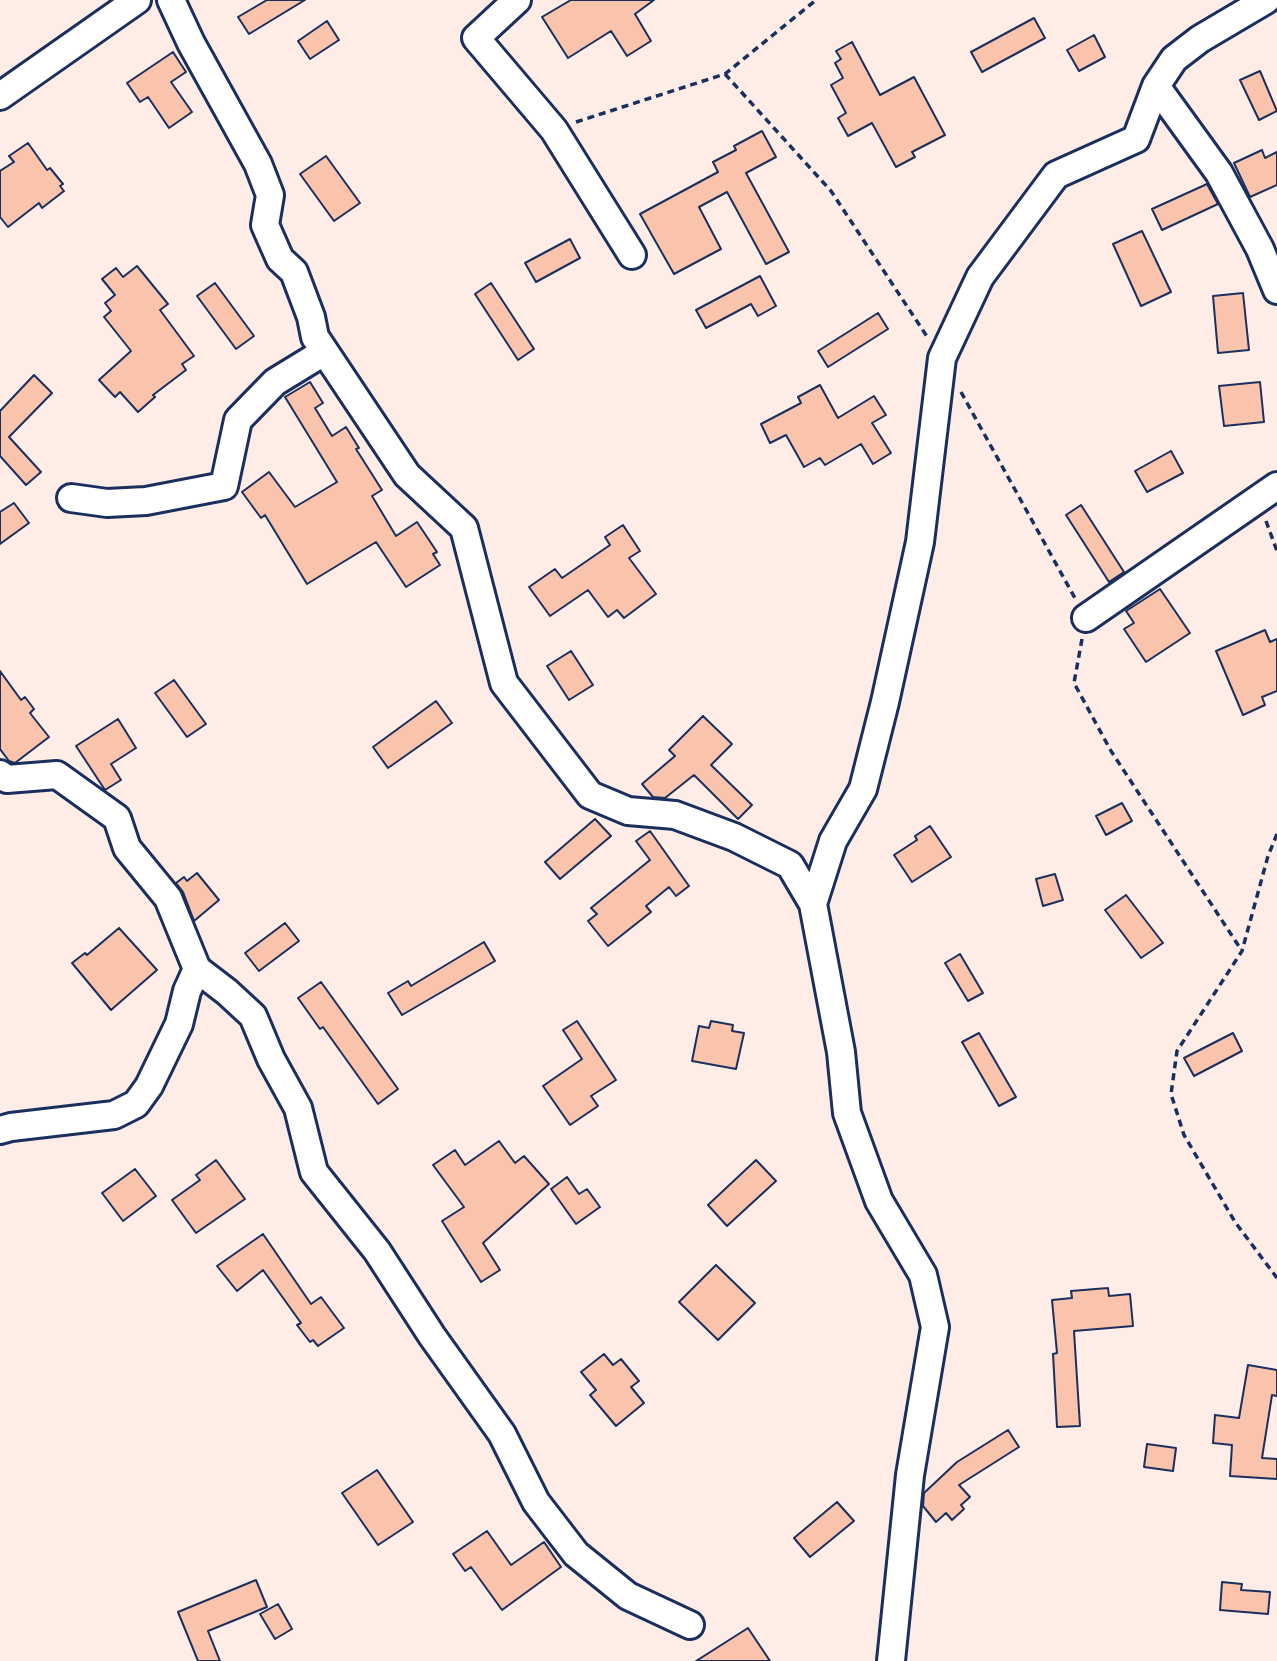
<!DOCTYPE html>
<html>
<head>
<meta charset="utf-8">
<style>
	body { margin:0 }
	canvas { display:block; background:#fdede6 }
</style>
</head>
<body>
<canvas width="1277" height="1661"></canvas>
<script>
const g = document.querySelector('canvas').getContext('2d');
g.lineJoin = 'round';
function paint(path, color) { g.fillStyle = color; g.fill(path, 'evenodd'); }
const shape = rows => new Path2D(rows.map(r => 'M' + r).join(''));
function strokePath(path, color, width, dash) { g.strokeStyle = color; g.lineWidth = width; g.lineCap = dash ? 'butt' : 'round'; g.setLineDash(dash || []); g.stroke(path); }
const building = shape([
	[267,0,305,0,249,34,238,17,267,0],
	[571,0,654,0,635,14,651,41,627,56,611,31,568,58,542,17,571,0],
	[1034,18,1045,38,982,72,971,52,1034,18],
	[327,21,339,40,310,59,298,41,327,21],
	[1094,35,1105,57,1079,71,1067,50,1094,35],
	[852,42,880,95,914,77,945,135,912,152,915,157,896,167,872,123,848,136,838,118,846,113,831,85,843,78,835,63,841,59,836,51,852,42],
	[173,52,186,72,171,82,192,112,169,128,148,97,140,102,127,83,173,52],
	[1260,71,1277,111,1259,120,1240,80,1260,71],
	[762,131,776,157,746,173,789,252,766,264,727,192,699,207,721,249,674,274,640,214,718,172,713,162,736,150,734,146,762,131],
	[28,143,47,170,50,168,63,184,60,186,64,191,42,208,39,203,8,227,0,217,0,171,14,162,9,156,28,143],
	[1262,150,1265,158,1277,152,1277,185,1250,197,1234,163,1262,150],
	[326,156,360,203,334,221,300,174,326,156],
	[1207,184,1218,204,1162,230,1152,209,1207,184],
	[1142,231,1171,292,1141,306,1113,244,1142,231],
	[570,239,580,258,536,282,525,263,570,239],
	[137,266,168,304,160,310,194,356,182,364,186,370,153,395,155,397,138,412,120,392,115,397,99,380,131,351,104,317,111,311,105,303,115,295,102,279,116,268,123,277,137,266],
	[760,276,776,306,758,316,751,304,706,328,696,310,760,276],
	[215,283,254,336,236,349,197,296,215,283],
	[491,283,534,349,518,360,475,294,491,283],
	[1243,293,1249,350,1218,353,1213,296,1243,293],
	[878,313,888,329,828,367,818,351,878,313],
	[34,375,52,393,9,437,41,472,26,485,0,456,0,411,34,375],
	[310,382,323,403,315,408,332,436,346,427,359,448,356,449,382,490,372,496,396,536,417,522,437,552,433,554,440,565,406,587,376,542,307,584,265,515,261,518,242,492,269,472,295,507,337,482,285,397,310,382],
	[1260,382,1264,422,1224,426,1219,386,1260,382],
	[820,385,838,418,874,396,886,415,872,423,891,453,873,464,861,444,825,465,820,458,804,467,786,435,770,443,761,424,801,403,798,397,820,385],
	[1171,451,1183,473,1147,492,1135,471,1171,451],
	[14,503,29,523,0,544,0,512,14,503],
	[1081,505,1124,572,1109,582,1066,515,1081,505],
	[623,525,640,551,629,558,656,594,624,618,617,610,608,617,588,590,550,616,529,587,555,569,562,578,610,545,605,537,623,525],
	[1160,589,1190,633,1146,662,1124,629,1134,623,1126,611,1160,589],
	[1265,630,1270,642,1277,639,1277,691,1262,697,1265,705,1243,715,1216,651,1265,630],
	[571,651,593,685,569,700,547,666,571,651],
	[0,671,21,700,25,697,34,709,30,713,49,737,15,763,9,761,0,749,0,671],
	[174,680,206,724,187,737,155,693,174,680],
	[436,701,452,723,388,768,373,747,436,701],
	[703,716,732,744,711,765,752,805,738,819,694,775,665,798,653,797,642,784,675,756,669,750,703,716],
	[118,719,136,748,111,764,121,780,105,790,76,746,118,719],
	[1122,803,1132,821,1106,835,1096,816,1122,803],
	[595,819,611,836,560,879,545,862,595,819],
	[930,826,951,857,912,882,894,855,917,840,915,836,930,826],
	[650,831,689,886,676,896,669,887,646,906,651,912,608,946,588,921,597,914,591,908,650,860,636,841,650,831],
	[197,873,219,900,194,921,183,892,176,883,184,877,187,881,197,873],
	[1055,874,1063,900,1043,906,1036,879,1055,874],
	[1126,895,1163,943,1141,958,1105,910,1126,895],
	[285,923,299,941,259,971,245,953,285,923],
	[119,928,157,970,111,1010,72,963,85,953,87,955,119,928],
	[484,942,495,961,402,1015,388,993,408,981,411,986,484,942],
	[960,954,983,993,968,1001,945,963,960,954],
	[321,982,398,1089,378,1104,323,1027,320,1029,298,998,321,982],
	[577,1021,616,1080,591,1096,598,1106,570,1125,543,1086,582,1059,563,1030,577,1021],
	[711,1021,733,1025,732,1031,744,1033,736,1069,692,1061,699,1026,709,1028,711,1021],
	[979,1033,1016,1097,999,1106,962,1042,979,1033],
	[1233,1033,1242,1051,1194,1076,1184,1058,1233,1033],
	[499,1141,515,1163,524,1156,549,1184,483,1243,500,1270,481,1282,442,1221,464,1207,433,1165,455,1150,465,1165,499,1141],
	[216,1160,245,1199,196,1233,172,1200,200,1180,196,1175,216,1160],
	[756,1160,776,1181,727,1226,708,1205,756,1160],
	[135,1169,156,1196,123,1221,102,1193,135,1169],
	[567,1177,579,1194,587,1189,600,1207,576,1224,551,1189,567,1177],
	[263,1234,311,1304,321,1297,344,1328,318,1346,313,1340,310,1342,297,1325,301,1323,263,1270,237,1291,217,1266,263,1234],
	[716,1265,755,1303,718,1340,679,1302,716,1265],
	[1108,1288,1109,1296,1130,1294,1133,1326,1074,1331,1080,1426,1057,1427,1053,1354,1057,1353,1052,1300,1072,1298,1071,1291,1108,1288],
	[604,1354,613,1365,621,1359,639,1381,631,1387,644,1403,616,1426,590,1395,596,1390,581,1372,604,1354],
	[1248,1365,1277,1370,1277,1396,1272,1395,1262,1458,1277,1459,1277,1479,1230,1476,1232,1445,1213,1443,1215,1415,1239,1418,1248,1365],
	[1008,1430,1019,1447,959,1485,970,1497,961,1505,964,1509,952,1520,946,1513,936,1522,923,1506,924,1493,957,1462,1008,1430],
	[1147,1444,1176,1448,1173,1471,1144,1467,1147,1444],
	[377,1470,413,1522,378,1545,342,1493,377,1470],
	[837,1502,854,1521,810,1557,794,1538,837,1502],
	[487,1531,511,1565,544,1542,561,1567,502,1610,471,1567,465,1571,453,1554,487,1531],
	[256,1580,267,1607,208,1631,220,1661,198,1661,178,1612,256,1580],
	[1222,1582,1242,1584,1241,1590,1270,1592,1268,1614,1220,1610,1222,1582],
	[278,1604,292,1629,275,1639,260,1614,278,1604],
	[748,1628,770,1661,696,1661,748,1628]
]);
paint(building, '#f9c4ab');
strokePath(building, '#1b2f5e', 2);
const minor = shape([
	[171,0,191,43,258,164,270,195,265,225,280,259,294,272,311,317,315,337,407,475,464,528,504,683,590,795,628,811,675,815,734,837,790,865,813,904,841,1052,847,1113,879,1201,923,1275,935,1327,910,1475,891,1661],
	[517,0,476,38,554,130,632,255],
	[1156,86,1219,173,1260,249,1277,290],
	[0,96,137,0],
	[71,498,107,503,146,501,224,486,238,420,275,382,324,352],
	[1086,618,1277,486],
	[0,774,7,779,57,775,117,818,127,848,168,898,197,969,227,992,253,1016,271,1059,298,1108,314,1172,377,1251,432,1336,502,1434,536,1502,576,1554,628,1596,690,1625],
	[813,904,833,841,863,789,885,702,920,542,942,358,980,277,1056,175,1136,139,1156,86,1174,59,1200,39,1266,0],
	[0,1130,11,1127,114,1115,136,1104,149,1086,179,1024,187,991,197,969]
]);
strokePath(minor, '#1b2f5e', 32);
strokePath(shape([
	[725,74,831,191,928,338],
	[576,122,725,74,816,0],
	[961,392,1076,600],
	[1266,521,1277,551],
	[1082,639,1074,683,1111,751,1242,951],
	[1277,834,1268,856,1242,951,1177,1051,1171,1094,1184,1135,1235,1222,1277,1278]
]), '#1b2f5e', 3.5, [7, 5]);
strokePath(minor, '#fff', 26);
</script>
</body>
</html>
